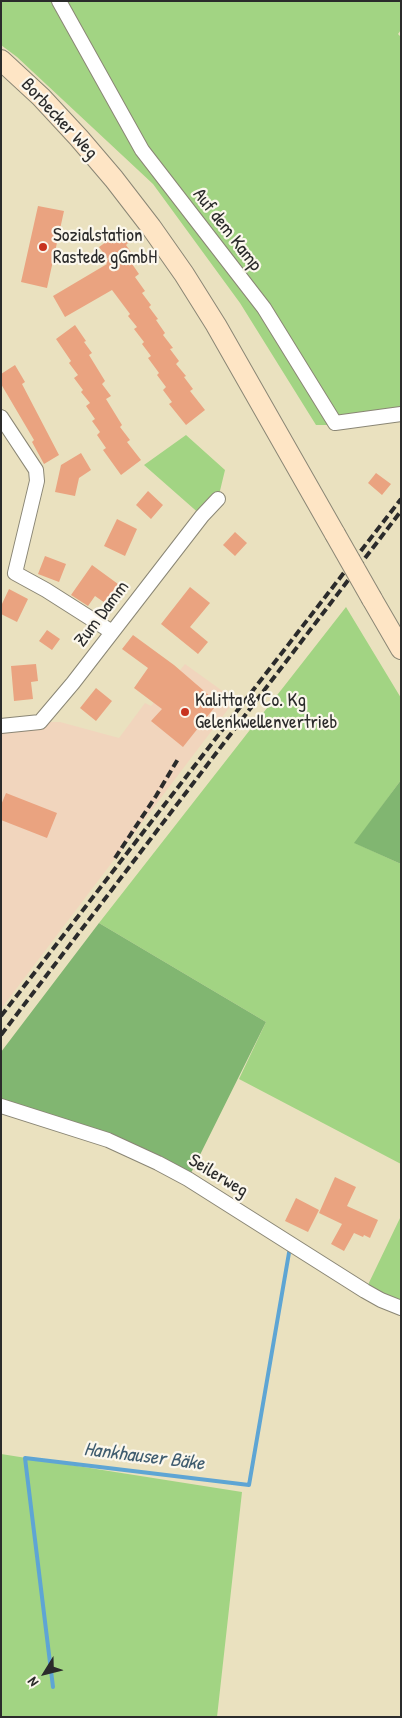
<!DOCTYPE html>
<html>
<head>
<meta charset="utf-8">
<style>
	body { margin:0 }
	#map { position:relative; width:402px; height:1718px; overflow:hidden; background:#eae1bf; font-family:"Patrick Hand",sans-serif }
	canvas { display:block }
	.frame { position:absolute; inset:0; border:2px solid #2b2b2b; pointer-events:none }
	.north { position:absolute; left:20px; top:1648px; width:50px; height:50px; -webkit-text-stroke:4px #fbf7ec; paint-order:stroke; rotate:234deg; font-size:14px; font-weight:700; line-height:20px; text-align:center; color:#2b2b2b }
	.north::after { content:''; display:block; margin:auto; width:18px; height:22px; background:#2b2b2b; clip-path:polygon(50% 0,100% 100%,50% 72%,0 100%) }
</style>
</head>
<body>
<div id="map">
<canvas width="402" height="1718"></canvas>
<div class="frame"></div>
<div class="north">N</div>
</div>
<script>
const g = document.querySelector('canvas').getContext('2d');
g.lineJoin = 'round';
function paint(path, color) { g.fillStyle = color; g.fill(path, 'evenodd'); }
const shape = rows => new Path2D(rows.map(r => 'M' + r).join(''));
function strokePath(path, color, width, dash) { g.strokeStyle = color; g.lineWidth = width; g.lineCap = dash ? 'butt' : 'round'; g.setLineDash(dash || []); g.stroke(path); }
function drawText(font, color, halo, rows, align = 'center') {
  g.font = font + ' "Patrick Hand",sans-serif'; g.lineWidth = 4.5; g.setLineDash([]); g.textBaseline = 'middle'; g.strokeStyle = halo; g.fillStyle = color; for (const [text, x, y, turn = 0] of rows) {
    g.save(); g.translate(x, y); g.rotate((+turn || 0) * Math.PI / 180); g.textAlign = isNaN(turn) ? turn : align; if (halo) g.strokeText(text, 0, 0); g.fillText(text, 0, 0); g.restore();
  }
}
paint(shape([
	[185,664,235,700,1,1009,1,726,40,722,60,722,119,738,145,703,151,706]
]), '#f1d5bd');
paint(shape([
	[1,1,401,1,401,30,398,34,401,37,401,416,335,425,316,425,240,303,153,184,17,57,1,45],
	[186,435,225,470,218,499,202,516,144,465],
	[346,607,401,698,401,780,355,843,401,864,401,1164,239,1079,266,1022,99,923],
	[401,1216,401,1308,365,1291],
	[1,1454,242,1492,217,1717,1,1717]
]), '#a2d483');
paint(shape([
	[401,780,401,864,354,843],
	[99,923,266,1022,188,1179,1,1105,1,1052]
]), '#81b671');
strokePath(shape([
	[53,1687,25,1458,249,1485,290,1247]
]), '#5ea5d4', 4);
paint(shape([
	[38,206,64,211,47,288,21,282],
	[120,232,128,243,126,245,135,258,130,261,139,274,135,277,145,291,142,293,151,305,149,307,158,319,156,320,165,333,163,335,173,348,170,349,179,361,176,364,186,376,184,377,193,389,190,391,205,410,186,425,169,404,172,402,163,390,166,387,157,375,159,373,148,358,151,356,142,344,144,342,134,329,137,327,128,316,130,314,112,290,65,317,53,296,107,264,105,261,108,259,99,247],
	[75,325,86,341,84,342,92,353,89,355,105,381,102,384,111,396,106,399,122,425,120,427,130,440,127,442,141,460,121,475,103,450,106,448,97,435,100,432,92,421,95,419,86,406,90,403,81,392,83,390,74,378,78,375,69,363,71,361,56,339],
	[15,365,25,382,22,384,59,455,44,464,32,442,34,440,1,384,1,374],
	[81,453,91,470,79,478,75,496,55,492,61,465],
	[376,473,391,484,382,495,368,483],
	[148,491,163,505,151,519,136,505],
	[117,519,137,529,125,556,104,546],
	[235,532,247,543,235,556,223,545],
	[45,556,66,564,59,582,38,574],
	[92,565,118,584,105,603,95,596,88,606,71,595],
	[190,587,210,603,190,627,208,642,198,654,161,624],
	[9,589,28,599,17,622,1,614,1,606],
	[47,630,60,639,52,650,39,641],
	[133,635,174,665,218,703,183,747,151,721,162,709,134,688,148,668,122,649],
	[36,664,38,681,31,682,33,699,14,701,11,666],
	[96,688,112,701,96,721,80,708],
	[6,793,57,813,47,838,1,820,1,805],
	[335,1177,356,1187,347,1206,378,1220,370,1238,364,1235,363,1237,354,1233,344,1251,331,1244,342,1224,319,1213],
	[296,1198,319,1210,308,1232,285,1221]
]), '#eaa380');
const street = shape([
	[59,1,142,150,264,308,335,423,401,414],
	[1,417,36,470,37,481,15,573,46,590,112,632],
	[1,726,40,722,73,683,202,516,218,499],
	[1,1106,108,1140,158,1163,188,1179,365,1291,381,1300,401,1308]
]);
const secondary = shape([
	[1,60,41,97,79,138,114,179,151,227,184,274,216,325,335,534],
	[372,599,401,649]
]);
strokePath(street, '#8a8675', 16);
strokePath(secondary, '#8a8675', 22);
strokePath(street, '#fff', 14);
strokePath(secondary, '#fee5c5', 20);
strokePath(shape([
	[115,858,156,796,178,759],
	[1,1016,401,499],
	[1,1035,401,511]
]), '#2b2b2b', 4, [8, 4]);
const secondaryBridge = shape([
	[335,534,372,599]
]);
strokePath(secondaryBridge, '#8a8675', 22, []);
strokePath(secondaryBridge, '#fee5c5', 20);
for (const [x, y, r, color] of [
	[43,247,5,"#c8321e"],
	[185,712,5,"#c8321e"]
]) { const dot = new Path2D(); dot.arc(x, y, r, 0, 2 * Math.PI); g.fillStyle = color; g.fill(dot); strokePath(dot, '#fbf7ec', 2); }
drawText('19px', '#2b2b2b', '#fbf7ec', [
	["Borbecker Weg",59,119,47],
	["Auf dem Kamp",227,230,52],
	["Zum Damm",102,614,-53],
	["Seilerweg",218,1176,31]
]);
drawText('19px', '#2b2b2b', '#fbf7ec', [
	["Sozialstation",53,236],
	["Rastede gGmbH",53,258],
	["Kalitta & Co. Kg",195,701],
	["Gelenkwellenvertrieb",195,723]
], 'left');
drawText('italic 20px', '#3f5c6f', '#fbf7ec', [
	["Hankhauser Bäke",144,1457,7]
]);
</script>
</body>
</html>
